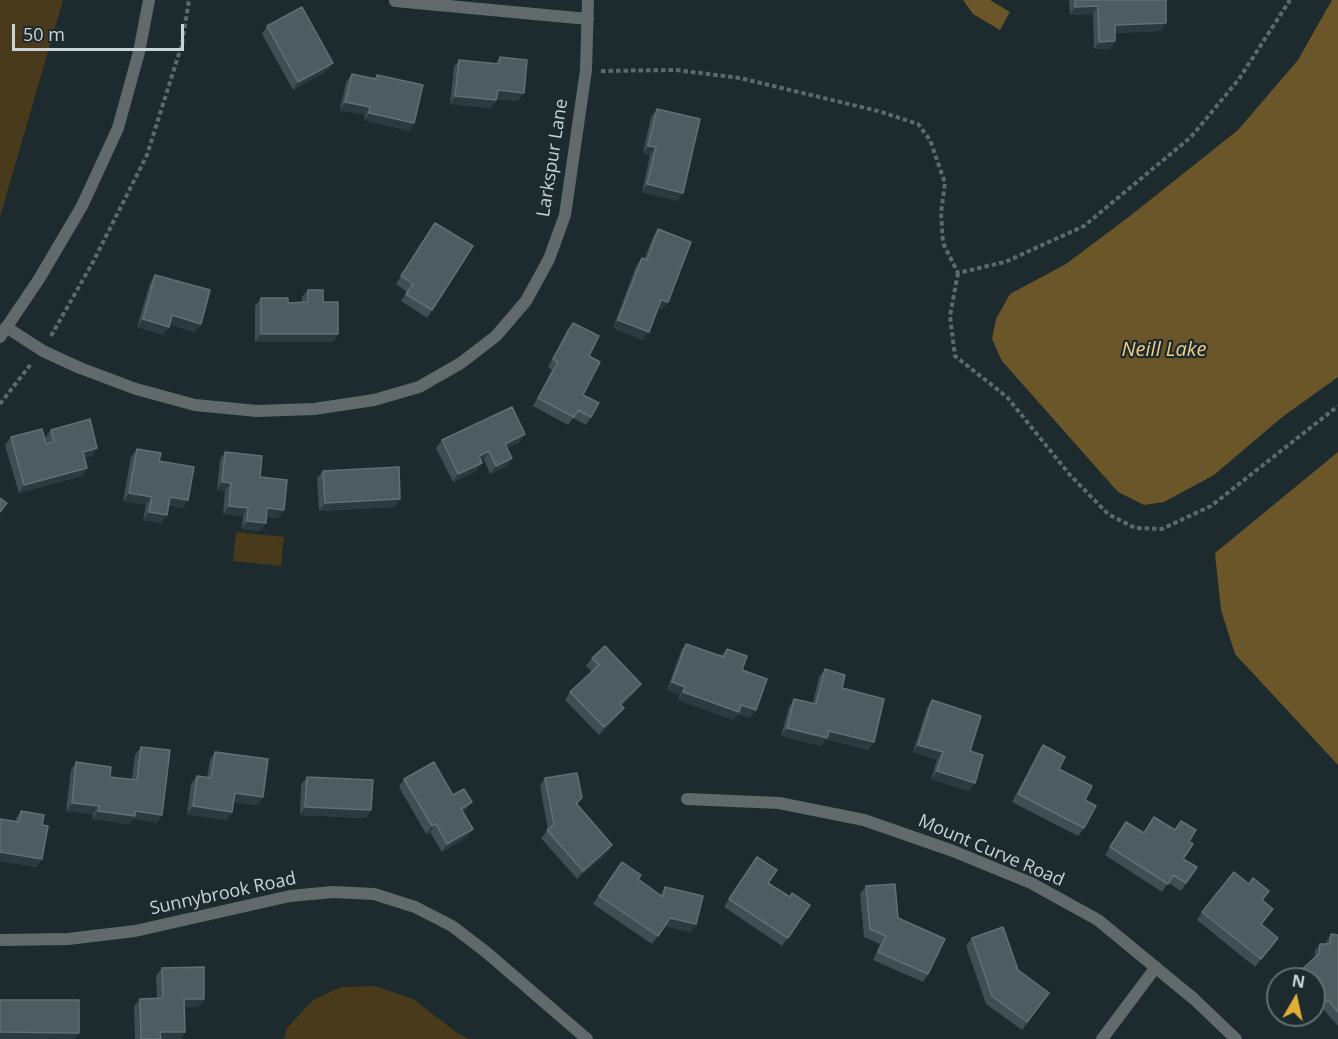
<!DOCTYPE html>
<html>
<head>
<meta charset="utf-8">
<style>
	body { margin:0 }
	#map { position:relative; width:1338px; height:1039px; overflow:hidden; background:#1d2b2f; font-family:"Open Sans",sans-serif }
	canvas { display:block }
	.north { position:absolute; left:1266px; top:967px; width:60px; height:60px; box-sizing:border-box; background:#1d2b2f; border:2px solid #626e72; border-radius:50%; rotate:9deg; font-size:16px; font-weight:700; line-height:24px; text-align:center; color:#cad3d6 }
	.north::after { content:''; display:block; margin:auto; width:21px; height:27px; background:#e0b034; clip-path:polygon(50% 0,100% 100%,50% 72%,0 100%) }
	.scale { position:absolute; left:12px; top:24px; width:172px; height:27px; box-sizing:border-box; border:3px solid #cad3d6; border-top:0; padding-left:8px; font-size:18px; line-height:21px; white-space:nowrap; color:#cad3d6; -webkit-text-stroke:4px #1d2b2f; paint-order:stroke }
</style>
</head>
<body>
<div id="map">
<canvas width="1338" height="1039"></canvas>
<div class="north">N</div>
<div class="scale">50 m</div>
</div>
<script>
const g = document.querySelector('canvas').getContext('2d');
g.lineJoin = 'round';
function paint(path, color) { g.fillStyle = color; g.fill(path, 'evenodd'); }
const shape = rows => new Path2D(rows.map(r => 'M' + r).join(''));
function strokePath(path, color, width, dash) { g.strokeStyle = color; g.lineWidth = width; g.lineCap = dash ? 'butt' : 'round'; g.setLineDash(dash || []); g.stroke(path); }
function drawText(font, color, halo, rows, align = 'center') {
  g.font = font + ' "Open Sans",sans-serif'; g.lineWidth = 4.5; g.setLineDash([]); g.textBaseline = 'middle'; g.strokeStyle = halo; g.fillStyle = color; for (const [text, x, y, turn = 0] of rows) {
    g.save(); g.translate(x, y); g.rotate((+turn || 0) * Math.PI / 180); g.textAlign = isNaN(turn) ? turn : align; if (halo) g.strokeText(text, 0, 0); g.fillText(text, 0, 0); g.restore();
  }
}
paint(shape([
	[0,0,63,0,0,217],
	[236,532,284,537,281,566,233,561],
	[375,986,413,999,456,1032,469,1039,284,1039,287,1028,313,1000,341,987]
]), '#483a1a');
paint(shape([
	[963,0,990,0,1010,12,1000,30,973,14],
	[1332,0,1338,0,1338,377,1281,418,1214,475,1164,502,1144,505,1118,492,1002,361,992,339,996,319,1010,294,1066,264,1130,216,1238,130,1298,60],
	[1338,452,1338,765,1235,654,1221,610,1215,553]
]), '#6a5628');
strokePath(shape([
	[601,71,676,70,740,78,878,111,918,124,930,140,945,183,941,213,943,243,958,273,1005,262,1084,226,1191,137,1239,79,1290,0],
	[958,273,950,316,955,356,1007,397,1070,475,1108,514,1135,528,1162,529,1211,506,1338,406],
	[51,336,93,262,147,155,182,44,189,0],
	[0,404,31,364]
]), '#5d696d', 4, [4.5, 3]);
strokePath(shape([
	[395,1,588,19],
	[6,327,43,351,80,368,136,389,195,405,257,411,314,409,374,400,419,387,461,363,496,336,526,301,549,259,565,215,586,70,588,0],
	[687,799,779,803,864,820,953,851,1031,883,1098,920,1194,999,1236,1039],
	[0,940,68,939,135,931,290,896,333,892,374,894,415,907,452,926,486,952,587,1039],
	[1102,1039,1156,967]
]), '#62696b', 12);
strokePath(shape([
	[0,337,39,279,82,206,118,128,139,52,149,0]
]), '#62696b', 12);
paint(shape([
	[1069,0,1166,0,1161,31,1115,33,1110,49,1094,49,1093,14,1070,15],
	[267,26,328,70,293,90,262,34],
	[500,57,518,101,497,99,491,108,450,104,454,67,459,60,495,64],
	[352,74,374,79,377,75,414,123,409,131,364,120,365,115,340,110,346,82],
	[657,109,678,201,642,192,650,155,643,153,651,117],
	[658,229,662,310,658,308,643,340,613,328,636,266,642,258,644,260,653,237],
	[430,231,432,310,427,318,401,301,407,292,396,284],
	[155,275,195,332,169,324,163,335,137,327,150,283],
	[308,290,323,302,338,334,333,342,255,342,255,306,261,298,288,303,302,302,302,297],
	[573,323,589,356,583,395,591,417,586,425,573,418,568,425,533,406,552,370,548,367,567,330],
	[51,430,92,456,84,458,87,468,82,476,19,493,5,445,11,437,47,443,45,438],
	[442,440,520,442,507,448,512,458,507,466,490,474,484,459,481,460,476,471,453,482,436,448],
	[137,449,159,461,188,500,183,508,169,505,161,523,143,520,146,505,123,501,131,457],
	[225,452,260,477,279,518,267,517,260,531,242,529,243,516,223,514,225,491,217,490,220,460],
	[323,471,395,507,319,511,317,478],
	[686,644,721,656,727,649,742,670,750,718,738,714,733,720,678,700,680,695,667,690,681,651],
	[592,658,641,684,635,692,621,706,624,708,618,716,599,735,565,700,570,692,592,672,586,666],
	[825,669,842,688,874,742,868,750,826,739,821,746,781,736,789,707,794,699,813,703,819,677],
	[932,700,970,751,969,791,931,779,937,760,913,752,927,708],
	[1043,745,1059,769,1085,800,1084,828,1078,836,1012,802,1038,753],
	[141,747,157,823,133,819,129,824,92,819,93,814,66,811,71,770,76,762,110,777,132,779,135,755],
	[215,752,258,805,234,802,232,812,227,820,187,814,191,784,197,776,207,778,210,760],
	[307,777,371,810,366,818,300,815,301,785],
	[545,778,582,798,577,805,612,845,607,853,577,879,541,838,548,830,540,786],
	[404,779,453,795,466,810,463,812,467,837,442,852,430,832,426,834,399,787],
	[21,811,42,825,37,867,0,861,0,819,15,822,16,818],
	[1154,817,1175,830,1181,821,1189,841,1183,859,1197,867,1181,891,1168,883,1162,892,1105,855,1126,822,1144,833],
	[757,857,768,883,789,897,810,905,782,946,724,907],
	[622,862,638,879,660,895,665,887,696,924,691,932,665,926,652,944,593,904],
	[866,886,898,918,928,974,923,982,873,960,880,944,864,937,860,894],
	[1263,901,1273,909,1261,925,1272,946,1255,967,1197,920,1202,912],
	[1331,934,1338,935,1338,1026,1322,1008,1305,1023,1299,1015,1314,1015,1315,951,1320,944,1326,944,1326,942],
	[972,938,1049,993,1022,1030,986,1004,966,946],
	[162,968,199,1007,184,1007,185,1032,180,1039,135,1039,134,1006,140,999,157,998,156,976]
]), '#3f4e53');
paint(shape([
	[1098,6,1093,14,1070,15,1075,7],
	[1166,23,1161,31,1109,33,1115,25],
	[1115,41,1110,49,1094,49,1099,42],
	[333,63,328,70,293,90,298,82],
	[498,90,524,93,518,101,492,98],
	[455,96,496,100,491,108,450,104],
	[345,102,370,107,365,115,340,110],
	[369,113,414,123,409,131,364,120],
	[648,146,656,147,650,155,643,153],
	[647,184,683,193,678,201,642,192],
	[661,300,668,302,662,310,656,308],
	[172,315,201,324,195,332,166,323],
	[143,319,169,327,163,335,137,327],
	[618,320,649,332,643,340,613,328],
	[261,334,338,334,333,342,255,342],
	[525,434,520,442,500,452,505,444],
	[97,448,92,456,77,460,83,452],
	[489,451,484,459,473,464,479,456],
	[512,458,507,466,490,474,496,466],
	[482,463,476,471,453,482,458,474],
	[87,468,82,476,19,493,24,485],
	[222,482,231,483,225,491,217,490],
	[129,493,152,497,146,505,123,501],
	[170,497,188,500,183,508,165,504],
	[400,499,395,507,319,511,325,503],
	[229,506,248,508,243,516,223,514],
	[267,508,284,510,279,518,262,516],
	[149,512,167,515,161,523,143,520],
	[247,521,266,523,260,531,242,529],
	[672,682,685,687,680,695,667,690],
	[641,684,635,692,614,712,620,704],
	[683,692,741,705,756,710,750,718,738,714,733,720,678,700],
	[624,708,618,716,599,735,604,727],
	[787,728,829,731,874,742,868,750,826,739,821,746,781,736],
	[918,745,943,752,937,760,913,752],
	[937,771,975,783,969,791,931,779],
	[235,793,263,797,258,805,230,801],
	[472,802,466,810,455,817,461,809],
	[72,803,99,806,93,814,66,811],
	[193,806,232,812,227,820,187,814],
	[305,807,371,810,366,818,300,815],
	[98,811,135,811,162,815,157,823,133,819,129,824,92,819],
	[436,824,430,832,426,834,432,826],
	[473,829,467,837,442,852,447,844],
	[612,845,607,853,577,879,583,871],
	[0,852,42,859,37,867,0,861],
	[670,918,696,924,691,932,665,926],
	[184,999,204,999,199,1007,179,1007],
	[1328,1000,1322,1008,1305,1023,1311,1015,1314,1015,1314,1012],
	[0,1032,79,1033,75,1039,0,1039],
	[160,1032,185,1032,180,1039,156,1039]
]), '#2b3a3f');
const building = shape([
	[1075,0,1166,0,1166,23,1115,25,1115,41,1099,42,1098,6,1075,7,1075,0],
	[302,7,333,63,298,82,267,26,302,7],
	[500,57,527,60,524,93,498,90,496,100,455,96,459,60,499,64,500,57],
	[352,74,376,79,377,75,423,85,414,123,369,113,370,107,345,102,352,74],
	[657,109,700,119,683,193,647,184,656,147,648,146,657,109],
	[435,223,473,246,432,310,406,294,413,284,401,276,435,223],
	[658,229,691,242,668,302,661,300,649,332,618,320,642,258,647,260,658,229],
	[155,275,210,290,201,324,172,315,169,327,143,319,155,275],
	[308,290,323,290,323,302,338,302,338,334,261,334,261,298,288,298,288,303,308,302,308,290],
	[573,323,599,336,589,356,600,362,583,395,599,403,591,417,578,410,574,417,538,398,558,362,553,359,573,323],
	[512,407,525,434,505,444,512,458,496,466,489,451,479,456,482,463,458,474,442,440,512,407],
	[90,419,97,448,83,452,87,468,24,485,11,437,42,429,46,444,54,442,51,430,90,419],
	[137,449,161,453,159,461,194,467,188,500,170,497,167,515,149,512,152,497,129,493,137,449],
	[225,452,262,456,260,477,287,480,284,510,267,508,266,523,247,521,248,508,229,506,231,483,222,482,225,452],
	[399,467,400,499,325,503,323,471,399,467],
	[0,498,7,503,0,512,0,498],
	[686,644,724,657,727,649,747,656,742,670,767,679,756,710,741,705,739,712,683,692,685,687,672,682,686,644],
	[605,646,641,684,620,704,624,708,604,727,570,692,599,665,592,658,605,646],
	[825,669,845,675,842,688,884,699,874,742,829,731,827,738,787,728,794,699,816,704,825,669],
	[932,700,981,716,970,751,983,755,975,783,937,771,943,752,918,745,932,700],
	[1043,745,1065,757,1059,769,1092,786,1085,800,1096,806,1084,828,1018,794,1043,745],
	[141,747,170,750,162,815,135,811,135,816,98,811,99,806,72,803,76,762,111,767,110,777,137,780,141,747],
	[215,752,268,759,263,797,235,793,232,812,193,806,197,776,211,778,215,752],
	[434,762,453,795,464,789,472,802,461,809,473,829,447,844,436,824,432,826,404,779,434,762],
	[577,773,582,798,576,803,612,845,583,871,547,830,554,824,545,778,577,773],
	[307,777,373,780,371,810,305,807,307,777],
	[21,811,44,815,42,825,48,826,42,859,0,852,0,819,19,822,21,811],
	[1154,817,1175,830,1181,821,1196,830,1189,841,1193,844,1183,859,1197,867,1186,883,1173,875,1168,884,1110,847,1126,822,1144,833,1154,817],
	[757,857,777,870,768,883,790,897,792,893,810,905,788,938,729,899,757,857],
	[622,862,641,875,638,879,663,897,665,887,703,896,696,924,670,918,658,936,599,896,622,862],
	[1234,872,1249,884,1253,878,1269,891,1262,900,1273,909,1261,924,1278,938,1261,959,1202,912,1234,872],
	[895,884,898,918,945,939,928,974,878,952,886,936,870,929,866,886,895,884],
	[1003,927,1018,970,1049,993,1027,1022,992,996,972,938,1003,927],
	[1331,934,1338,935,1338,1012,1328,1000,1314,1012,1314,979,1291,979,1319,954,1320,944,1330,944,1331,934],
	[204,967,204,999,184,999,185,1032,160,1032,161,1039,141,1039,140,999,163,998,162,968,204,967],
	[0,1000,79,1000,79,1033,0,1032,0,1000]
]);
paint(building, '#4e5c61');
strokePath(building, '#626f73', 1.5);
drawText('18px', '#cad3d6', '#1d2b2f', [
	["Larkspur Lane",553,158,-81],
	["Mount Curve Road",991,851,23],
	["Sunnybrook Road",223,894,-12]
]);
drawText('italic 20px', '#f0cf86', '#1d2b2f', [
	["Neill Lake",1164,350]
]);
</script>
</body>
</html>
